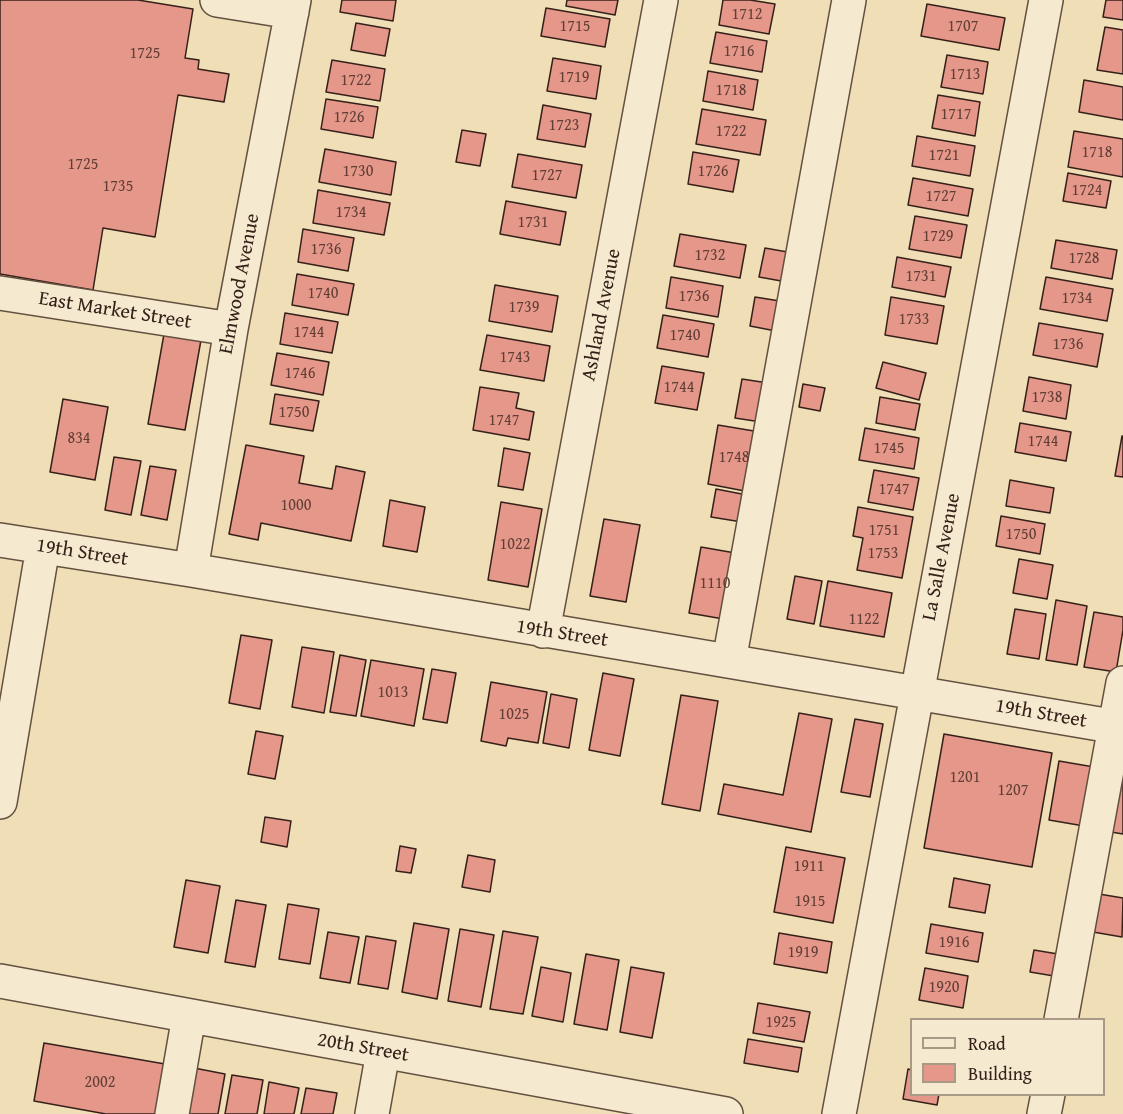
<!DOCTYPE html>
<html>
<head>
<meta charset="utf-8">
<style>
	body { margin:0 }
	#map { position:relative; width:1123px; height:1114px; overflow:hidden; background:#efdeb6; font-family:"Gentium Book Plus",serif }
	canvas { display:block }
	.legend { position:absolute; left:910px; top:1018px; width:195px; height:78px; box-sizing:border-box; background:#f5ead0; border:2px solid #a89a87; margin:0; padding:8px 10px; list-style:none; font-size:18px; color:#352119 }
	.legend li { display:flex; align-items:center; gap:12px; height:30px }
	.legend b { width:30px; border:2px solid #a89a87 }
</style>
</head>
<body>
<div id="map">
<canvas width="1123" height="1114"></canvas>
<ul class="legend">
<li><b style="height:8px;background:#f5ead0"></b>Road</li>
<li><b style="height:16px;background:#e5978a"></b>Building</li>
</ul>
</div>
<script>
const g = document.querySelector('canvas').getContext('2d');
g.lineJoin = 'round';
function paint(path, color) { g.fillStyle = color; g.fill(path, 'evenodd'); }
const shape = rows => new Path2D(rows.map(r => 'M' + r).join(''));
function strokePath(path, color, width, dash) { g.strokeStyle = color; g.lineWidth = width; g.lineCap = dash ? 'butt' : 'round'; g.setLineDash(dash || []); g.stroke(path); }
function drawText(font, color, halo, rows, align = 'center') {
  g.font = font + ' "Gentium Book Plus",serif'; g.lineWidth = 4.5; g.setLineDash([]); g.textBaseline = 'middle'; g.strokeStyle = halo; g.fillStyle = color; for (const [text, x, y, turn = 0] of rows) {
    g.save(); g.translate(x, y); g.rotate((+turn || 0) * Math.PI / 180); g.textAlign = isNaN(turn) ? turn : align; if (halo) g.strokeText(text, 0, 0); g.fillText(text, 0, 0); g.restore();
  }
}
const building = shape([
	[0,0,138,0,193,9,185,58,199,60,198,69,229,74,224,102,178,95,155,237,103,228,93,290,0,274,0,0],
	[342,0,396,0,393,21,340,12,342,0],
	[567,0,618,0,615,15,566,6,567,0],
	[723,0,750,0,775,4,769,34,719,25,723,0],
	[1106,0,1123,0,1123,20,1103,17,1106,0],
	[927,4,1005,18,999,50,921,36,927,4],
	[546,8,610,19,605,47,541,36,546,8],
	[356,23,390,29,385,56,351,50,356,23],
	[1105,27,1123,30,1123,74,1097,70,1105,27],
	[716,32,767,41,762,72,710,63,716,32],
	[947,55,988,62,983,94,941,87,947,55],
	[553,58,601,66,596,99,547,91,553,58],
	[332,60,385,69,380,101,326,92,332,60],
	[708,71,758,80,753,110,703,101,708,71],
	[1084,80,1123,87,1123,120,1079,112,1084,80],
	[938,95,980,102,975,136,932,128,938,95],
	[326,99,378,107,373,138,321,129,326,99],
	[543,105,591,114,585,147,537,139,543,105],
	[702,109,766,120,760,155,696,144,702,109],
	[462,130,486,134,480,166,456,162,462,130],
	[1074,131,1123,139,1123,177,1068,167,1074,131],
	[917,136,975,146,970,176,912,166,917,136],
	[325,149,396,162,391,195,319,182,325,149],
	[693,152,739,160,733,192,688,184,693,152],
	[518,154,582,165,576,198,512,187,518,154],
	[1068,173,1111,181,1106,208,1063,201,1068,173],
	[913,178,973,189,968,216,908,205,913,178],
	[318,190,390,203,384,235,313,223,318,190],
	[506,201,566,212,560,245,500,234,506,201],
	[915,216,967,225,961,258,909,249,915,216],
	[303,229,354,238,348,271,298,262,303,229],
	[680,234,746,245,740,278,674,266,680,234],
	[1056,240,1117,250,1112,279,1051,268,1056,240],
	[765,248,793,253,787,282,759,277,765,248],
	[897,257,951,267,945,297,892,287,897,257],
	[297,274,354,284,348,315,292,305,297,274],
	[671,277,723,286,718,317,666,308,671,277],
	[1046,277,1113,289,1107,321,1040,309,1046,277],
	[495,285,558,296,552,332,489,321,495,285],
	[755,297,786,302,781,332,750,326,755,297],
	[891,297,944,306,937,344,885,335,891,297],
	[285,313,338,322,332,353,280,344,285,313],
	[663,315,714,324,708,357,657,348,663,315],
	[1039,323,1103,334,1097,367,1033,355,1039,323],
	[164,334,201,340,185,430,148,424,164,334],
	[487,335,550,346,544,381,480,370,487,335],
	[277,353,329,362,323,395,271,385,277,353],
	[883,362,926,373,919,400,876,388,883,362],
	[662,366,704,373,697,410,655,403,662,366],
	[1029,377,1071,385,1066,419,1023,411,1029,377],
	[742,379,768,383,761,422,735,418,742,379],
	[803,384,825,388,820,411,799,407,803,384],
	[480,387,519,393,516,408,534,412,529,440,473,430,480,387],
	[275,394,319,401,313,431,270,424,275,394],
	[880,397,920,404,915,430,876,423,880,397],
	[63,399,108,407,95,480,50,472,63,399],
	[1020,423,1071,432,1066,461,1015,452,1020,423],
	[718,425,760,432,750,492,708,484,718,425],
	[865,428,919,438,914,469,859,460,865,428],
	[1122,436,1123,436,1123,477,1115,476,1122,436],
	[246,445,304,456,299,483,332,489,336,466,365,472,351,541,261,523,258,540,229,534,246,445],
	[504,448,530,453,523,490,498,486,504,448],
	[114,457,141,461,131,515,105,510,114,457],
	[150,466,176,470,167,520,141,515,150,466],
	[874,470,919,478,913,510,868,502,874,470],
	[1010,480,1054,488,1050,513,1006,506,1010,480],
	[716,489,747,495,742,522,711,517,716,489],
	[390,500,425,507,417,552,383,546,390,500],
	[501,502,542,509,528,587,488,580,501,502],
	[858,507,913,517,902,578,857,570,863,538,853,536,858,507],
	[1001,516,1045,524,1040,554,996,546,1001,516],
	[604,519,640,525,626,602,590,596,604,519],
	[701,547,741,554,729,620,689,613,701,547],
	[1019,559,1053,565,1047,599,1013,593,1019,559],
	[795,576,822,581,814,624,787,619,795,576],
	[828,581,892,593,884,637,820,626,828,581],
	[1056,600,1087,606,1077,665,1046,660,1056,600],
	[1015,609,1046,614,1039,659,1007,654,1015,609],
	[1094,612,1123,617,1123,630,1116,672,1084,667,1094,612],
	[241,635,272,640,260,709,229,703,241,635],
	[302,647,334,652,324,713,292,707,302,647],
	[340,655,366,660,356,716,330,712,340,655],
	[371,660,424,669,414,726,361,716,371,660],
	[432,669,456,673,447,723,423,719,432,669],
	[603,673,634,679,620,756,589,750,603,673],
	[491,682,547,692,538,743,508,738,506,746,481,741,491,682],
	[551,694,577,699,569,748,543,743,551,694],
	[681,695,718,701,700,811,662,804,681,695],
	[799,713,832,719,811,832,718,814,724,784,783,795,799,713],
	[855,719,883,724,870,797,841,792,855,719],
	[256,731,283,736,275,779,248,774,256,731],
	[944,734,1052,753,1032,867,924,848,944,734],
	[1059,761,1094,767,1084,826,1049,820,1059,761],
	[1123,765,1123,834,1105,831,1123,765],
	[265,817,291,821,287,847,261,842,265,817],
	[400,846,416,849,411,873,396,871,400,846],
	[786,847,845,858,833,923,774,912,786,847],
	[468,855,495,860,490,892,462,887,468,855],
	[954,878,990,885,985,913,949,907,954,878],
	[186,880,220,886,208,953,174,947,186,880],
	[1099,894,1123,898,1122,937,1093,932,1099,894],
	[236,900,266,905,255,967,225,962,236,900],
	[288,904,319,909,310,964,279,959,288,904],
	[414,923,449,929,437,999,402,992,414,923],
	[931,924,983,933,978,962,926,953,931,924],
	[460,929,494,935,481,1007,448,1001,460,929],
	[503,931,538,937,523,1014,490,1009,503,931],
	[328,932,359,937,350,983,320,978,328,932],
	[779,933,832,942,827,973,774,964,779,933],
	[366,936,396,941,388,989,358,984,366,936],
	[1034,950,1058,954,1054,976,1030,972,1034,950],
	[586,954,619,960,607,1030,574,1024,586,954],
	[541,967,571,973,563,1022,532,1016,541,967],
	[631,967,664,973,652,1038,620,1032,631,967],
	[925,968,968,976,963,1008,919,1000,925,968],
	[758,1003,810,1012,804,1042,753,1033,758,1003],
	[748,1039,802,1048,798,1072,744,1063,748,1039],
	[44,1043,165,1064,156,1114,106,1114,34,1101,44,1043],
	[194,1068,225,1074,218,1114,186,1114,194,1068],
	[908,1069,912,1070,912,1094,939,1094,937,1105,903,1099,908,1069],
	[232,1075,263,1080,257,1114,225,1114,232,1075],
	[269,1082,299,1088,294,1114,264,1114,269,1082],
	[306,1088,337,1093,333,1114,301,1114,306,1088]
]);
paint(building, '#e5978a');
strokePath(building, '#352119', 1.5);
const minor = shape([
	[217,0,292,12],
	[0,293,231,329],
	[0,540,191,570,1123,728],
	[191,570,231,329,294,0],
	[543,631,661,0],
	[729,661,849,0],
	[0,802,43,547],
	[0,981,726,1114],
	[1061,1020,1123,683],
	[172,1114,189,1016],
	[372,1114,383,1052],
	[839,1114,1046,0],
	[1044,1114,1048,1094]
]);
strokePath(minor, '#645040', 36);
strokePath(minor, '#f5ead0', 33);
drawText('16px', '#613e35', null, [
	["1712",747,15],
	["1715",575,27],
	["1707",963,27],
	["1716",739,52],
	["1725",145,54],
	["1713",965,75],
	["1719",574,78],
	["1722",356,81],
	["1718",731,91],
	["1717",956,115],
	["1726",349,118],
	["1723",564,126],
	["1722",731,132],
	["1718",1097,153],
	["1721",944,156],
	["1725",83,165],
	["1730",358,172],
	["1726",713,172],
	["1727",547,176],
	["1735",118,187],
	["1724",1087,191],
	["1727",941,197],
	["1734",351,213],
	["1731",533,223],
	["1729",938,237],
	["1736",326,250],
	["1732",710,256],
	["1728",1084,259],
	["1731",921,277],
	["1740",323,294],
	["1736",694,297],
	["1734",1077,299],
	["1739",524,308],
	["1733",914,320],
	["1744",309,333],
	["1740",685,336],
	["1736",1068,345],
	["1743",515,358],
	["1746",300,374],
	["1744",679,388],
	["1738",1047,398],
	["1750",294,413],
	["1747",504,421],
	["834",79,439],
	["1744",1043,442],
	["1745",889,449],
	["1748",734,458],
	["1747",894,490],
	["1000",296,506],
	["1751",884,531],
	["1750",1021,535],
	["1022",515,545],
	["1753",883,554],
	["1110",715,584],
	["1122",864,620],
	["1013",393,693],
	["1025",514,715],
	["1201",965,778],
	["1207",1013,791],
	["1911",809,867],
	["1915",810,902],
	["1916",954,943],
	["1919",803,953],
	["1920",944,988],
	["1925",781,1023],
	["2002",100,1083]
]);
drawText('20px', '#352119', '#f5ead0', [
	["Elmwood Avenue",240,284,-79],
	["East Market Street",115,311,9],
	["Ashland Avenue",602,315,-79],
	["19th Street",82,553,9],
	["La Salle Avenue",942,557,-79],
	["19th Street",562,634,9],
	["19th Street",1041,714,10],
	["20th Street",363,1048,10]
]);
</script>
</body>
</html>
